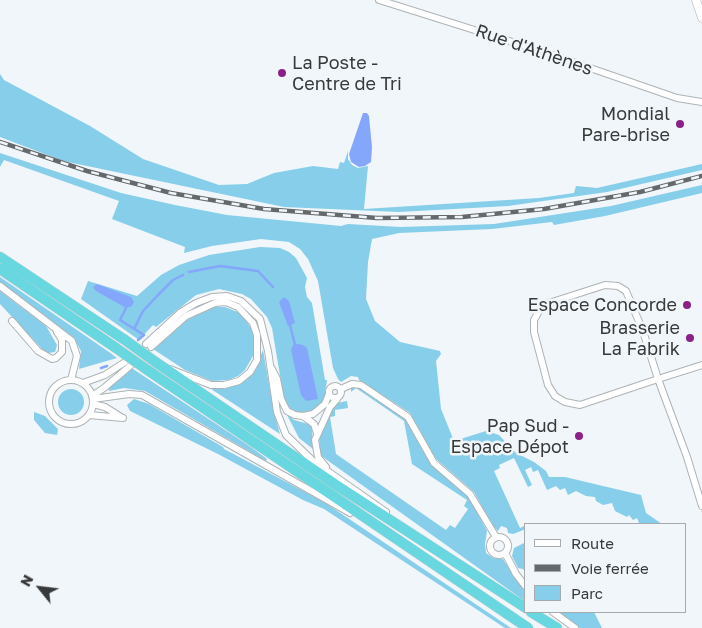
<!DOCTYPE html>
<html>
<head>
<meta charset="utf-8">
<style>
	body { margin:0 }
	#map { position:relative; width:702px; height:628px; overflow:hidden; background:#f0f6f9; font-family:"Golos Text",sans-serif }
	canvas { display:block }
	.legend { position:absolute; left:524px; top:523px; width:162px; height:90px; box-sizing:border-box; background:#f0f6f9; border:1px solid #a6aaad; margin:0; padding:6px 9px; list-style:none; font-size:15px; color:#37393a }
	.legend li { display:flex; align-items:center; gap:10px; height:25px }
	.legend b { width:25px; border:1px solid #a6aaad }
	.north { position:absolute; left:15px; top:563px; width:50px; height:50px; -webkit-text-stroke:4px #f0f6f9; paint-order:stroke; rotate:299deg; font-size:14px; font-weight:700; line-height:20px; text-align:center; color:#37393a }
	.north::after { content:''; display:block; margin:auto; width:18px; height:22px; background:#37393a; clip-path:polygon(50% 0,100% 100%,50% 72%,0 100%) }
</style>
</head>
<body>
<div id="map">
<canvas width="702" height="628"></canvas>
<ul class="legend">
<li><b style="height:6px;background:#fff"></b>Route</li>
<li><b style="height:6px;background:#66696b"></b>Voie ferrée</li>
<li><b style="height:14px;background:#86cee9"></b>Parc</li>
</ul>
<div class="north">N</div>
</div>
<script>
const g = document.querySelector('canvas').getContext('2d');
g.lineJoin = 'round';
function paint(path, color) { g.fillStyle = color; g.fill(path, 'evenodd'); }
const shape = rows => new Path2D(rows.map(r => 'M' + r).join(''));
function strokePath(path, color, width, dash) { g.strokeStyle = color; g.lineWidth = width; g.lineCap = dash ? 'butt' : 'round'; g.setLineDash(dash || []); g.stroke(path); }
function drawText(font, color, halo, rows, align = 'center') {
  g.font = font + ' "Golos Text",sans-serif'; g.lineWidth = 5; g.setLineDash([]); g.textBaseline = 'middle'; g.strokeStyle = halo; g.fillStyle = color; for (const [text, x, y, turn = 0] of rows) {
    g.save(); g.translate(x, y); g.rotate((+turn || 0) * Math.PI / 180); g.textAlign = isNaN(turn) ? turn : align; if (halo) g.strokeText(text, 0, 0); g.fillText(text, 0, 0); g.restore();
  }
}
paint(shape([
	[0,74,4,80,90,126,143,159,219,185,247,184,274,173,313,166,338,169,340,162,344,163,348,151,348,159,352,165,358,168,368,166,364,209,539,198,574,193,576,186,597,188,702,164,702,170,607,192,508,206,399,212,284,207,63,161,0,137],
	[0,153,121,193,175,205,227,215,341,226,348,224,401,227,494,224,611,206,702,185,702,193,605,216,554,225,552,222,492,229,399,233,372,239,368,262,366,299,375,321,400,342,440,351,441,354,436,361,441,409,454,441,486,431,499,435,516,453,534,462,546,471,549,477,565,477,641,495,646,513,662,524,639,523,637,518,633,520,629,515,627,517,615,511,612,503,603,505,596,501,595,497,586,496,576,491,568,495,565,488,560,490,556,486,547,490,538,470,533,472,531,467,525,470,532,485,528,487,514,458,499,465,500,468,494,471,520,528,526,525,526,529,513,534,508,533,507,528,501,526,498,531,493,526,474,492,436,459,410,413,359,380,358,377,351,376,341,382,338,379,333,368,318,281,308,259,300,249,289,242,261,239,212,246,184,253,185,247,112,219,119,201,4,160,0,167],
	[260,247,280,248,289,252,296,258,307,278,305,287,307,297,312,303,325,380,327,380,324,401,314,411,303,415,291,410,284,399,272,328,267,317,251,299,242,294,219,289,196,295,156,327,153,325,139,340,81,299,88,281,137,296,161,275,179,265,209,255],
	[0,277,109,352,117,358,79,369,81,351,74,338,0,282],
	[0,291,46,326,57,345,55,352,48,353,42,349,0,304],
	[214,307,225,307,240,313,252,329,255,337,254,354,245,370,238,376,229,380,212,381,185,370,153,349,185,321],
	[263,350,274,413,280,434,211,389,223,389,242,383,255,370],
	[130,367,251,447,267,459,266,461,145,391,124,388,109,391,109,388],
	[358,387,405,419,430,463,468,495,487,531,485,544,486,553,493,558,503,559,526,594,526,602,320,455,319,436,329,411,337,403,347,401,348,408,335,410,335,416,330,417,336,454,446,530,450,525,455,528,468,509,464,506,467,500,412,464,404,421,356,388,351,392,351,388],
	'58 402a13 13 0 1 1 26 0a13 13 0 1 1-26 0Z',
	[134,399,149,404,223,447,224,449,324,502,511,628,505,628,324,509,303,500,218,454,130,411,127,405],
	[34,412,45,416,58,429,57,435,45,433,34,420],
	[286,413,294,420,312,425,313,449,299,438],
	[526,542,526,573,523,569,518,568,512,556,514,548],
	[557,612,594,612,602,628,580,628]
]), '#86cee9');
paint(shape([
	[363,113,367,113,369,116,372,147,371,162,365,166,359,167,351,162,349,154],
	[97,284,131,297,134,302,132,306,126,308,96,291,93,287],
	[284,297,289,301,295,323,288,326,279,302],
	[298,344,303,345,307,348,318,399,306,401,301,395,291,350,293,345]
]), '#85a7fb');
strokePath(shape([
	[189,272,220,266,258,271,273,287],
	[126,308,120,320,144,335,138,340],
	[290,325,295,345],
	[134,329,143,311,158,295,173,280,183,275],
	[101,368,107,366]
]), '#85a7fb', 2.5);
const minor = shape([
	[379,0,538,50,677,98,702,102],
	[0,286,72,341,77,356,71,380],
	[12,321,38,351,52,359,56,358,62,352,62,340,57,332],
	[146,344,181,312,196,303,212,297,227,296,241,301,260,319,268,351,277,412,286,435,313,461,386,512],
	[151,347,186,316,215,303,226,302,238,307,253,323,257,335,257,360,250,372,239,381,224,385,211,385,170,369],
	[702,365,658,379,580,405,565,402,555,396,548,385,534,332,534,320,539,311,549,303,605,285,618,286,626,291,643,331,658,379,687,457,702,506],
	[272,369,277,379,281,399,287,411,295,415,303,416,313,414,325,404,329,394],
	'49 402a22 22 0 1 1 44 0a22 22 0 1 1-44 0Z',
	[83,383,105,375,125,362],
	'329 392a6 6 0 1 1 12 0a6 6 0 1 1-12 0Z',
	[341,389,352,384,361,385,408,417,434,463,470,494,496,537],
	[92,396,104,388,130,366],
	[93,399,129,394,142,395,350,513],
	[93,404,105,407,121,417],
	[89,415,123,418],
	[303,416,314,424,317,433],
	[326,467,318,457,315,440,330,407,337,399],
	'490 546a9 9 0 1 1 18 0a9 9 0 1 1-18 0Z',
	[505,553,516,574,526,587],
	[553,612,575,628]
]);
const tertiary = shape([
	[696,0,702,18]
]);
const trunk = shape([
	[0,257,125,340],
	[0,269,116,348],
	[154,361,336,485,526,608],
	[146,369,528,628],
	[531,612,557,628]
]);
strokePath(minor, '#adb3b5', 8);
strokePath(tertiary, '#adb3b5', 9);
strokePath(trunk, '#d3d3d4', 11);
strokePath(minor, '#fff', 6);
strokePath(tertiary, '#fff', 8);
strokePath(trunk, '#68d7e0', 10);
const rail = shape([
	[0,142,87,171,171,193,264,209,377,218,462,217,544,209,640,192,702,176]
]);
strokePath(rail, '#66696b', 4.5);
strokePath(rail, '#f0f6f9', 2.5, [8]);
const trunkBridge = shape([
	[125,340,154,361],
	[116,348,146,369]
]);
strokePath(trunkBridge, '#d3d3d4', 11, []);
strokePath(trunkBridge, '#68d7e0', 10);
for (const [x, y, r, color] of [
	[282,73,5,"#892188"],
	[680,124,5,"#892188"],
	[687,305,5,"#892188"],
	[690,338,5,"#892188"],
	[579,436,5,"#892188"]
]) { const dot = new Path2D(); dot.arc(x, y, r, 0, 2 * Math.PI); g.fillStyle = color; g.fill(dot); strokePath(dot, '#f0f6f9', 2); }
drawText('18px', '#37393a', '#f0f6f9', [
	["Rue d'Athènes",534,50,19]
]);
drawText('18px', '#37393a', '#f0f6f9', [
	["La Poste -",292,63,"left"],
	["Centre de Tri",292,84,"left"],
	["Mondial",670,114],
	["Pare-brise",670,135],
	["Espace Concorde",677,305],
	["Brasserie",680,328],
	["La Fabrik",680,349],
	["Pap Sud -",569,426],
	["Espace Dépot",569,447]
], 'right');
</script>
</body>
</html>
